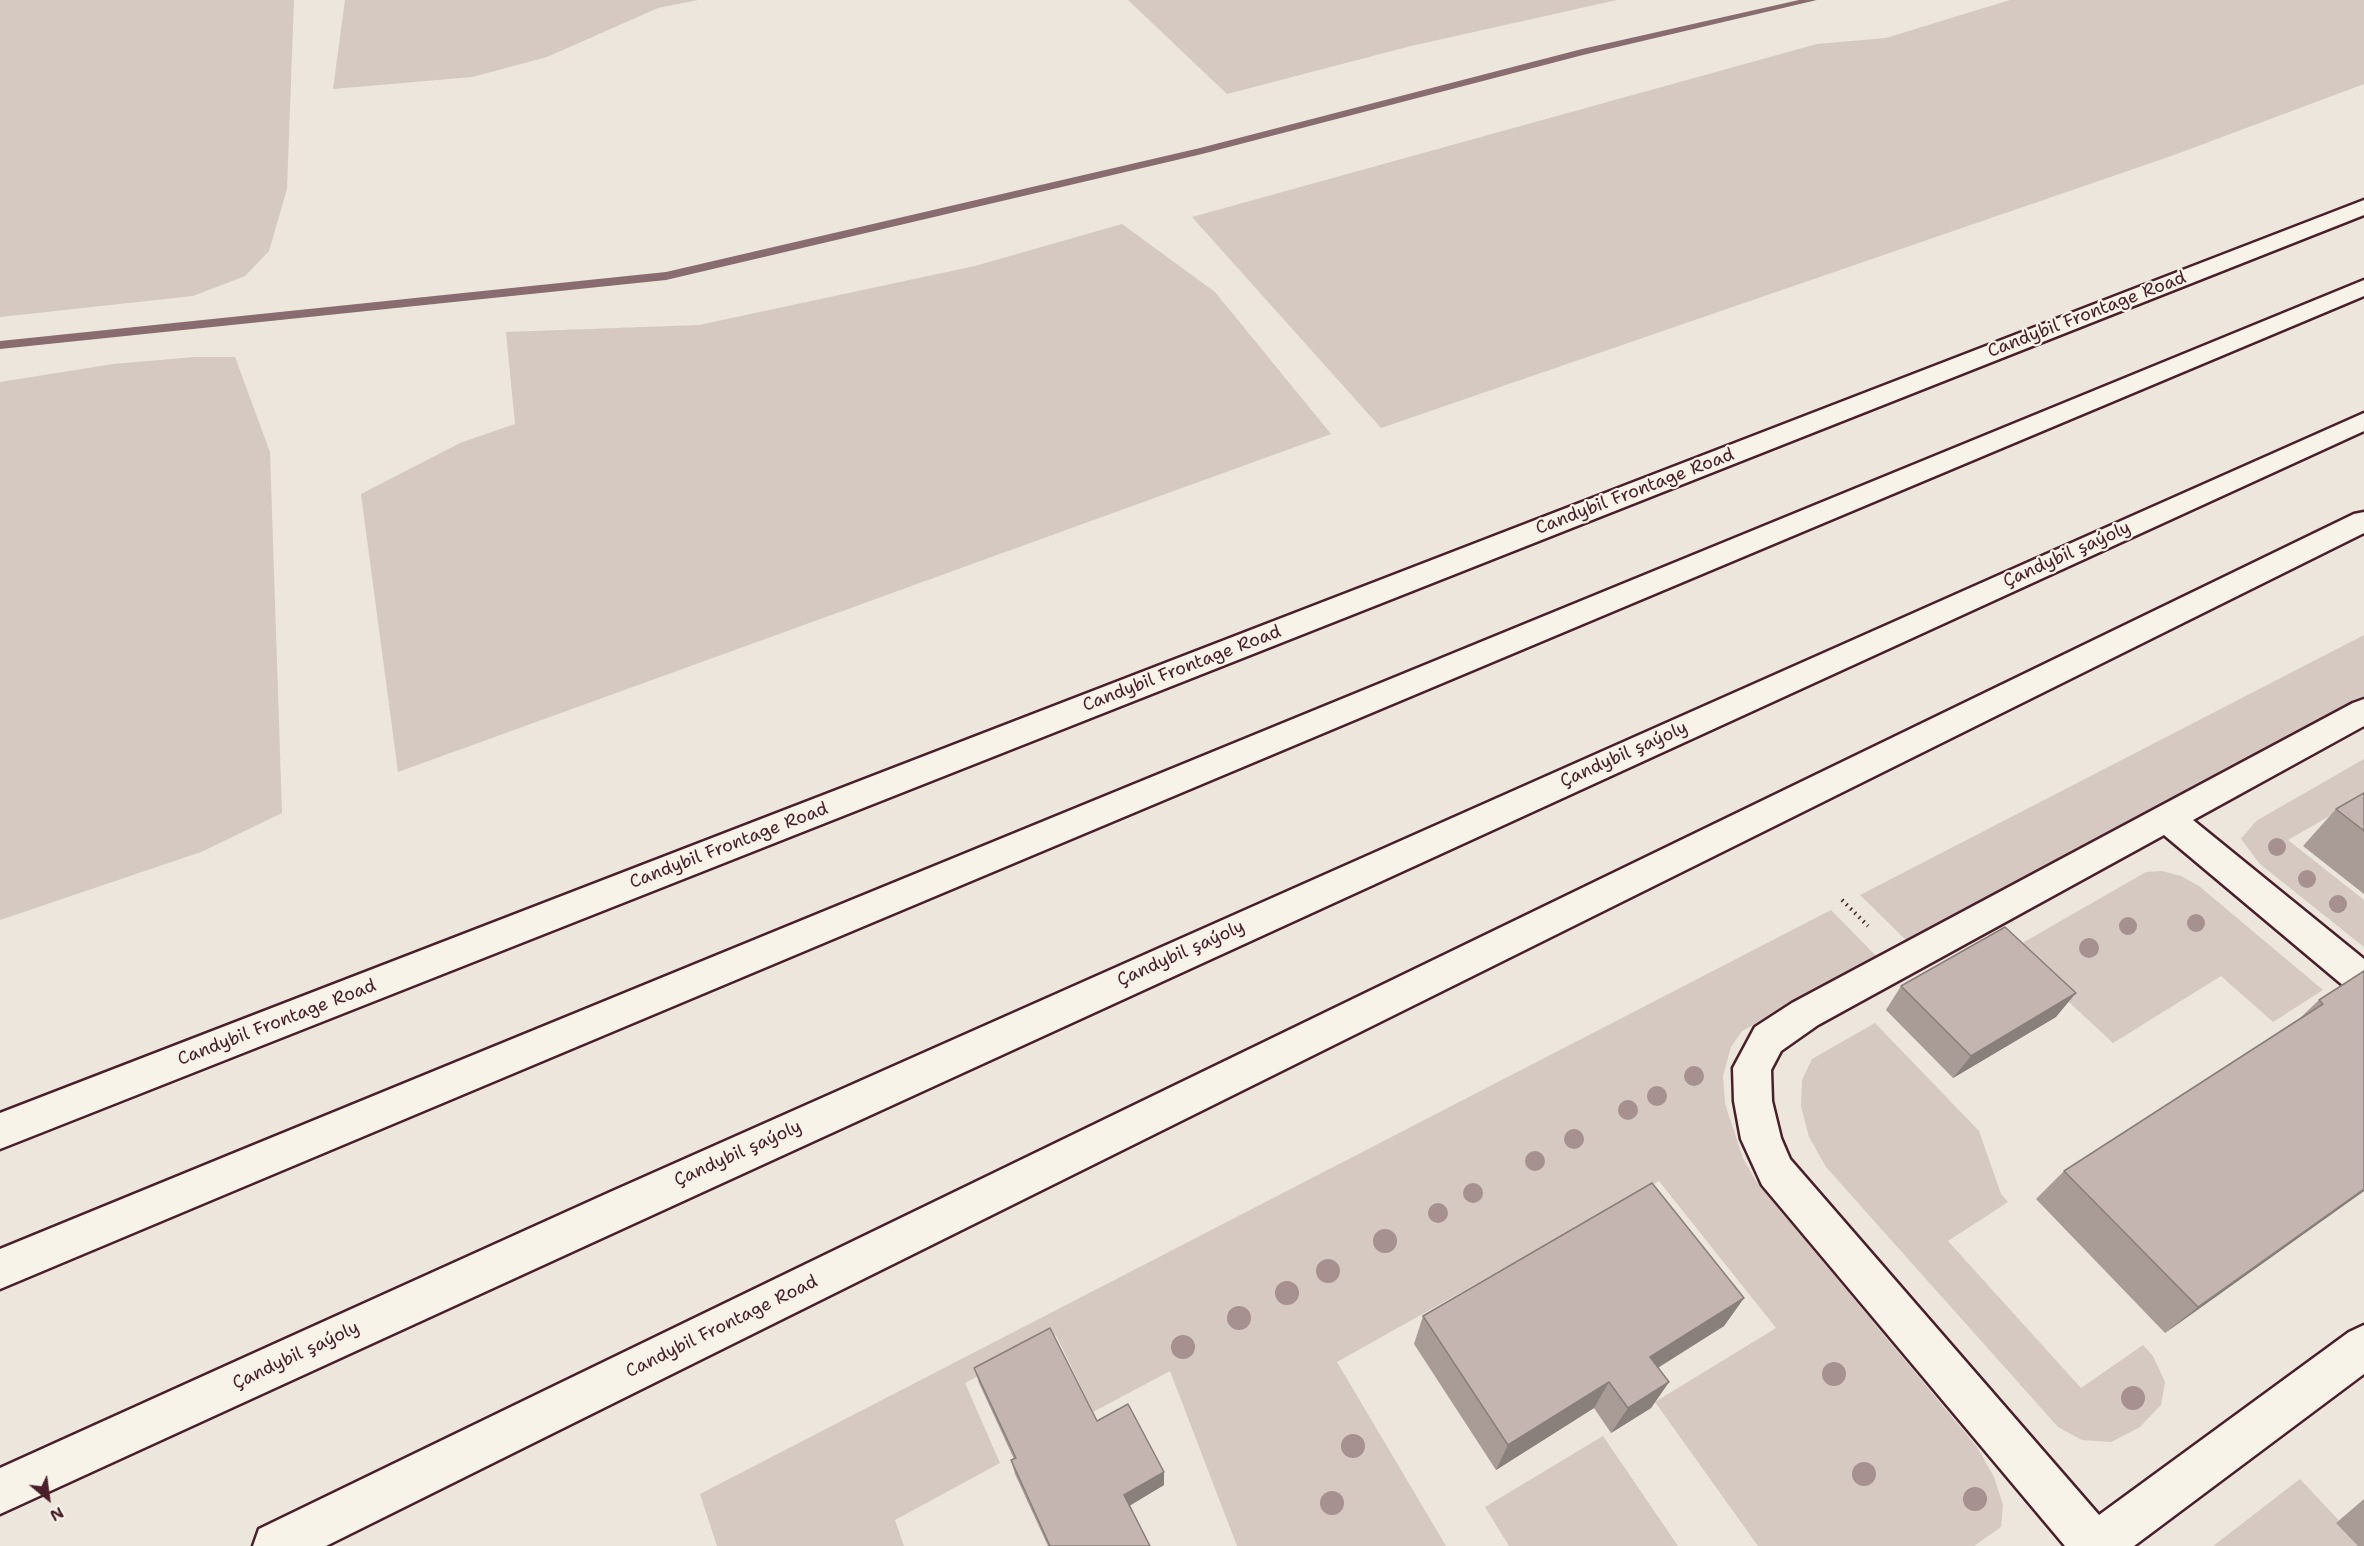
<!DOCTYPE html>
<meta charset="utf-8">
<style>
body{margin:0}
#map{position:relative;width:2364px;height:1546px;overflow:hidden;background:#ece6dd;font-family:"Shantell Sans",sans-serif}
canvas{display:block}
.north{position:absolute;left:18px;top:1468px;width:60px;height:60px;-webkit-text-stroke:4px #f7f3e8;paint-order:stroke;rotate:151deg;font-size:16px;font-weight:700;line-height:24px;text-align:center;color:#4a1f2b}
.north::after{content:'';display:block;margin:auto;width:21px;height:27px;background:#4a1f2b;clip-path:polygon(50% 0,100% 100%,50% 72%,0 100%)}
</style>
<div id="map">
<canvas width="2364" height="1546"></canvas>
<div class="north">N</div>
</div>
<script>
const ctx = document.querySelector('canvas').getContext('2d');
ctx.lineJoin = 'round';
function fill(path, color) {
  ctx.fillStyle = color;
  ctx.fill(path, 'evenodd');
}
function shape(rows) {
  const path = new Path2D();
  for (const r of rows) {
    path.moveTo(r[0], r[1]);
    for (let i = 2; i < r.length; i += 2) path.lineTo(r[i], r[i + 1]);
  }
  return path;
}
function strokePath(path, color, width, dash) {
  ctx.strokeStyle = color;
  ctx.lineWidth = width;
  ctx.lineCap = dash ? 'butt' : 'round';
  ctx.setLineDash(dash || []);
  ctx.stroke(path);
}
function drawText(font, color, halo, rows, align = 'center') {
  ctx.font = font + ' "Shantell Sans",sans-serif';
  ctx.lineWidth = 4.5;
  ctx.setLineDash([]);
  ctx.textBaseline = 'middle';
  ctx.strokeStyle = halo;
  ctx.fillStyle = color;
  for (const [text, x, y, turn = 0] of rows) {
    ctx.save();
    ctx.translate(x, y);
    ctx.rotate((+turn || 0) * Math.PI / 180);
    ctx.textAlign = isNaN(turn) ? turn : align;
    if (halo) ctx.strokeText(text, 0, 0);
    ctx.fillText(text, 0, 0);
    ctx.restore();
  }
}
fill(shape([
 [0,0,294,0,287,189,269,251,245,276,193,296,0,317],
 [345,0,698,0,658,8,547,57,472,77,333,89],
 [1128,0,1617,0,1411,46,1227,94],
 [2010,0,2364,0,2364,84,2174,155,1381,428,1192,217,1817,44,1886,38],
 [1122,224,1215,292,1331,434,398,772,361,494,460,443,515,424,506,332,699,325,975,266],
 [195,357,235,357,270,452,282,813,201,852,0,920,0,382,113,364],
 [2364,635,2364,696,1908,942,1860,895],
 [2364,759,2364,796,2288,840,2364,900,2364,947,2260,864,2241,839,2256,821],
 [2162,871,2181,876,2199,886,2323,990,2273,1022,2221,976,2113,1043,2012,949,2146,872],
 [1831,910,1878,958,1742,1031,1731,1047,1723,1076,1725,1104,1743,1158,1756,1181,1977,1447,1994,1477,2003,1505,2001,1527,1974,1546,1758,1546,1655,1402,1776,1328,1659,1181,1337,1362,1446,1546,1237,1546,1170,1371,1093,1412,1056,1335,965,1383,1000,1463,895,1520,904,1546,717,1546,700,1494],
 [1875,1023,1979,1131,2001,1194,2008,1202,1948,1241,2081,1388,2143,1345,2153,1356,2165,1382,2161,1405,2140,1427,2111,1442,2082,1440,2058,1427,1826,1167,1809,1137,1801,1106,1802,1080,1812,1059],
 [1603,1436,1678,1546,1509,1546,1485,1507],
 [2300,1479,2363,1546,2213,1546]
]), '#d5c9c2');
fill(shape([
 [1799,0,1817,0,1583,55,1202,154,666,280,0,349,0,341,666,272,1200,148,1582,49,1799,0]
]), '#896c6f');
const lane = shape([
 [2364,699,2364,726,2193,820,2364,959,2364,997,2351,992,2164,835,1818,1025,1781,1051,1771,1070,1772,1101,1781,1138,1790,1159,2099,1515,2349,1332,2364,1325,2364,1374,2134,1546,2065,1546,1762,1185,1741,1139,1734,1101,1733,1068,1755,1027,1792,1003,2353,703,2364,699]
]);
const street = shape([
 [2364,200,2364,215,0,1149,0,1113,2364,200],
 [2364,512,2364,533,326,1546,253,1546,259,1529,2354,514,2364,512]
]);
const secondary = shape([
 [2364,280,2364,296,0,1289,0,1249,2364,280],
 [2364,413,2364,431,0,1514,0,1468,608,1193,2364,413]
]);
strokePath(lane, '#4a1f2b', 5);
strokePath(street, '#4a1f2b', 5);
strokePath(secondary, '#4a1f2b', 5);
strokePath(shape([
 [1842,900,1868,926]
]), '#4a1f2b', 4, [1.5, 4.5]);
fill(lane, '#f7f3e8');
fill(street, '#f7f3e8');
fill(secondary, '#f7f3e8');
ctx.fillStyle = '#a69090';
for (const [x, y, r] of [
 [2277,847,9],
 [2307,879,9],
 [2338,904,9],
 [2196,923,9],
 [2128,926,9],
 [2089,948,10],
 [1694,1076,10],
 [1657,1096,10],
 [1628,1110,10],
 [1574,1139,10],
 [1535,1161,10],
 [1473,1193,10],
 [1438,1213,10],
 [1385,1241,12],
 [1328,1271,12],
 [1287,1293,12],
 [1239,1318,12],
 [1183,1347,12],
 [1834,1374,12],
 [2133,1398,12],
 [1353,1446,12],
 [1864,1474,12],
 [1975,1499,12],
 [1332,1503,12]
]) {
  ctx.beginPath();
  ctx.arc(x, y, r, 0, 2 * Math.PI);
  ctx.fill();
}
fill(shape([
 [2364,793,2364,894,2303,846,2336,809],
 [2364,971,2364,1191,2165,1333,2036,1199,2064,1171,2300,1018,2319,1000],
 [1901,986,2056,1017,1953,1078,1886,1010],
 [1744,1298,1724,1326,1658,1368,1669,1382,1651,1408,1611,1433,1594,1408,1496,1470,1414,1344,1423,1316],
 [974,1368,1097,1421,1164,1485,1130,1505,1150,1546,1048,1546,1015,1474,1011,1460,1014,1459,979,1383],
 [2364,1499,2364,1546,2358,1546,2336,1523]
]), '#a99c97');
fill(shape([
 [2076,993,2056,1017,1953,1078,1971,1056],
 [2364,1189,2364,1191,2165,1333,2198,1307],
 [1744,1298,1724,1326,1633,1383,1650,1357],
 [1609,1382,1594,1408,1496,1470,1508,1445],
 [1669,1382,1651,1408,1611,1433,1628,1408],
 [1164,1472,1164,1485,1126,1508,1124,1495]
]), '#897f7b');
const building = shape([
 [2364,793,2364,831,2336,809,2364,793],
 [2005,927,2076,993,1971,1056,1901,986,2005,927],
 [2364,971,2364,1189,2198,1307,2064,1171,2323,1004,2319,1000,2364,971],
 [1652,1183,1744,1298,1650,1357,1669,1382,1628,1408,1609,1382,1508,1445,1423,1316,1652,1183],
 [1050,1328,1097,1421,1128,1404,1164,1472,1124,1495,1150,1546,1050,1546,1011,1460,1016,1458,974,1368,1050,1328]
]);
fill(building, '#c4b5b0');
strokePath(building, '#897f7b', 1.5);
drawText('18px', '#4a1f2b', '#f7f3e8', [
 ["Candybil Frontage Road",2087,315,-21],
 ["Candybil Frontage Road",1635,492,-21],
 ["Çandybil şaýoly",2067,555,-24],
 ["Candybil Frontage Road",1182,669,-21],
 ["Çandybil şaýoly",1624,755,-24],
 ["Candybil Frontage Road",729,846,-21],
 ["Çandybil şaýoly",1181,954,-24],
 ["Candybil Frontage Road",277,1023,-21],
 ["Çandybil şaýoly",738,1154,-24],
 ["Candybil Frontage Road",722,1327,-26],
 ["Çandybil şaýoly",296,1356,-25]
]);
</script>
